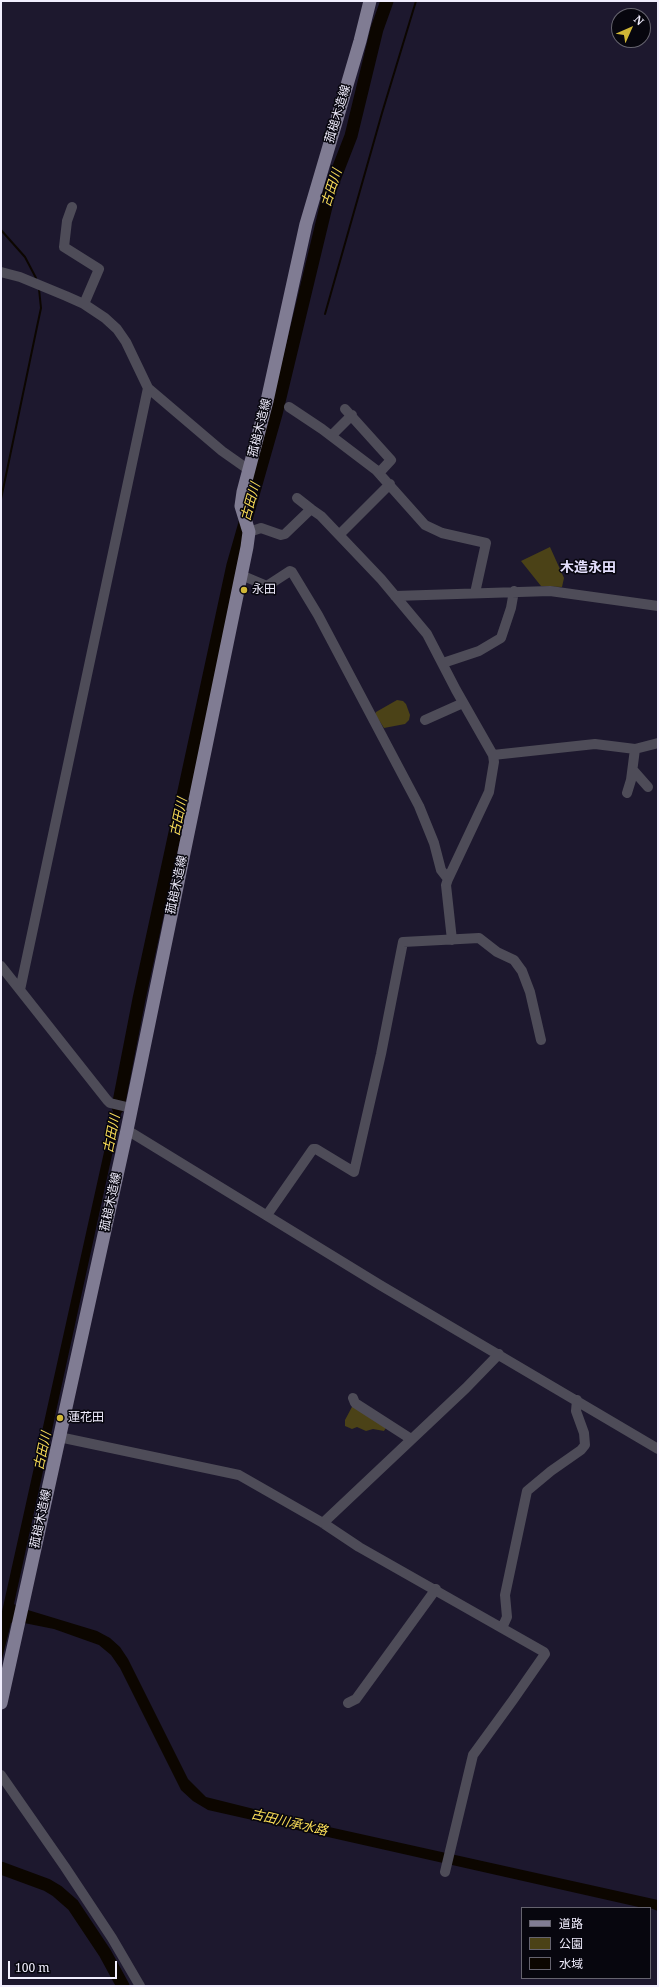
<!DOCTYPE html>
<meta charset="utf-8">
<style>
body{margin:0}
#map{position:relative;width:659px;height:1987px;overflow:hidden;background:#1d182e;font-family:"Noto Serif","Noto Sans JP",serif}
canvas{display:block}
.frame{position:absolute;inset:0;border:2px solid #f1eefe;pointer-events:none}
.legend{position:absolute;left:521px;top:1907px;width:130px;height:72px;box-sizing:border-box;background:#07060e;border:1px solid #65636e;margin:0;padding:5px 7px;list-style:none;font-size:12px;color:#f1eefe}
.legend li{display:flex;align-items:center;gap:8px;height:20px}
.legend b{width:20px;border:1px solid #65636e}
.north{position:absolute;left:611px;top:8px;width:40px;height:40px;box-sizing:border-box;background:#07060e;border:1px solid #65636e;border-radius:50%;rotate:45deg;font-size:11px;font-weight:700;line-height:16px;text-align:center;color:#f1eefe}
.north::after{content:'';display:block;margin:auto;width:14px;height:18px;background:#d1b736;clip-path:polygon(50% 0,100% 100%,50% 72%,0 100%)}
.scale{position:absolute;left:8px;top:1961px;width:109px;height:18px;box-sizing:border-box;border:2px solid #f1eefe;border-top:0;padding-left:5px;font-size:12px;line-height:14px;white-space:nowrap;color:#f1eefe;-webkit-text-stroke:3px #07060e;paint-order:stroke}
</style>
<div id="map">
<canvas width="659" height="1987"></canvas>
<div class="frame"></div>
<ul class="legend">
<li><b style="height:5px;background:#807c93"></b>道路</li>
<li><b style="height:11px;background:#4b4217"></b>公園</li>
<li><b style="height:11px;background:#0c0600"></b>水域</li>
</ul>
<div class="north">N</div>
<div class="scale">100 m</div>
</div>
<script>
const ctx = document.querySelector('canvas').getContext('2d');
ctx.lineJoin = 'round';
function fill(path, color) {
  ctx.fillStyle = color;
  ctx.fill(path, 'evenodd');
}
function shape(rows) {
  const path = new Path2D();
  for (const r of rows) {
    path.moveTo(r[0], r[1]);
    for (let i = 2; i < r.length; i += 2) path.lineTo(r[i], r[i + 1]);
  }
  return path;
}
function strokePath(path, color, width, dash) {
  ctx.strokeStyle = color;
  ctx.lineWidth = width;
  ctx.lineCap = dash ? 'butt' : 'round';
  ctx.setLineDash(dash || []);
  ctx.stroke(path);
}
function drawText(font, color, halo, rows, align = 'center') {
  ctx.font = font + ' "Noto Serif","Noto Sans JP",serif';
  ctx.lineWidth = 3;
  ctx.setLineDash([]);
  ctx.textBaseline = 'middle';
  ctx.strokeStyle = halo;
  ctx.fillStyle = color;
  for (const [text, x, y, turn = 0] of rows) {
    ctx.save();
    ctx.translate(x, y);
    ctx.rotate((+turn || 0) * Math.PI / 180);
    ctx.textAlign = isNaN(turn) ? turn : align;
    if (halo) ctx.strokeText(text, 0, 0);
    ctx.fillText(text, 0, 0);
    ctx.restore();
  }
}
fill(shape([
 [550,547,564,578,562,587,541,586,521,561],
 [397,700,403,701,406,704,410,715,409,720,405,724,384,728,375,714,376,712],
 [353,1405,387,1426,384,1431,373,1429,366,1431,357,1427,352,1429,345,1426,345,1420]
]), '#4b4217');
fill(shape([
 [118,1089,126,1091,14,1604,18,1607,97,1631,110,1638,120,1647,128,1659,188,1779,206,1797,302,1821,658,1900,658,1911,650,1908,643,1908,208,1810,193,1801,181,1790,120,1668,111,1655,99,1645,54,1629,14,1621,11,1623,1,1663,1,1616]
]), '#0c0600');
strokePath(shape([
 [1,230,25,257,36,278],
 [325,314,382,113,416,1],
 [1,499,38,322,41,308,39,289]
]), '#0c0600', 2);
strokePath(shape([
 [118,1107,139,999,233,565,276,414,330,190,351,136,377,29,387,1],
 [1,1868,47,1885,57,1891,73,1905,105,1953,123,1986]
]), '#0c0600', 13);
strokePath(shape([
 [72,207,67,221,64,247,99,269,84,304],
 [1,272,20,277,66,296,84,304,105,318,117,329,126,342,148,388,222,451,249,470],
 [289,407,322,429,376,470,425,525,442,533,486,543,475,593],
 [345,409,391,460,379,473],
 [331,436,352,415],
 [297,498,311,509],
 [249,532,261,528,281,535,285,534,311,509,321,516,381,579,427,634,456,690,493,755,494,762,489,792,448,879,446,885,452,940],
 [340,534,390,484],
 [241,575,267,586,290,571,292,572,318,615,419,806,434,843,441,870,448,879],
 [395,596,550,591,658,606],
 [443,663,479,651,501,638,511,608,514,591],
 [425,720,463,703],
 [493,755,595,744,635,749,658,743],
 [633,770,648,787],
 [627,793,631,780,635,749],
 [1,966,107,1100,110,1103,131,1108],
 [20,990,148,388],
 [127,1130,380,1285,658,1449],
 [267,1215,313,1149,316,1149,354,1172,381,1054,403,942,479,938,497,952,514,960,522,971,530,992,541,1040],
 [353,1398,355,1403,411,1439],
 [59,1437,239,1475,323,1523,359,1547,544,1652,545,1654,513,1700,473,1755,445,1872],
 [323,1523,466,1388,499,1354],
 [502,1628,507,1617,505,1595,527,1491,551,1471,581,1450,585,1445,584,1433,576,1411,577,1400],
 [348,1703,356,1699,436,1589],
 [1,1775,65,1867,112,1938,140,1986]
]), '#4e4c58', 10);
strokePath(shape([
 [1,1703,127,1130,247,547,249,532,241,506,243,492,267,401,306,224,360,41,370,1]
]), '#807c93', 13);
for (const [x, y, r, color] of [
 [244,590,4,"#d1b736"],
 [60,1418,4,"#d1b736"]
]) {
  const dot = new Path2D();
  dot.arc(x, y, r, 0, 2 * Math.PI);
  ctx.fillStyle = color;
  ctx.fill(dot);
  strokePath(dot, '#07060e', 1.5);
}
drawText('12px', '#f1eefe', '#07060e', [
 ["菰槌木造線",338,114,-73],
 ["菰槌木造線",260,428,-76],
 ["菰槌木造線",177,885,-78],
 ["菰槌木造線",111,1202,-78],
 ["菰槌木造線",41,1519,-78]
]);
drawText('12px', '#f1eefe', '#07060e', [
 ["永田",252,590],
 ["蓮花田",68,1418]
], 'left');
drawText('italic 13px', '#fadd57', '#07060e', [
 ["古田川",332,188,-72],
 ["古田川",251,502,-74],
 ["古田川",179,817,-78],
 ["古田川",112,1134,-79],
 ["古田川",43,1451,-78],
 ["古田川承水路",289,1823,13]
]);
drawText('bold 14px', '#e4dffd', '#07060e', [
 ["木造永田",588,568]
]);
</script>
